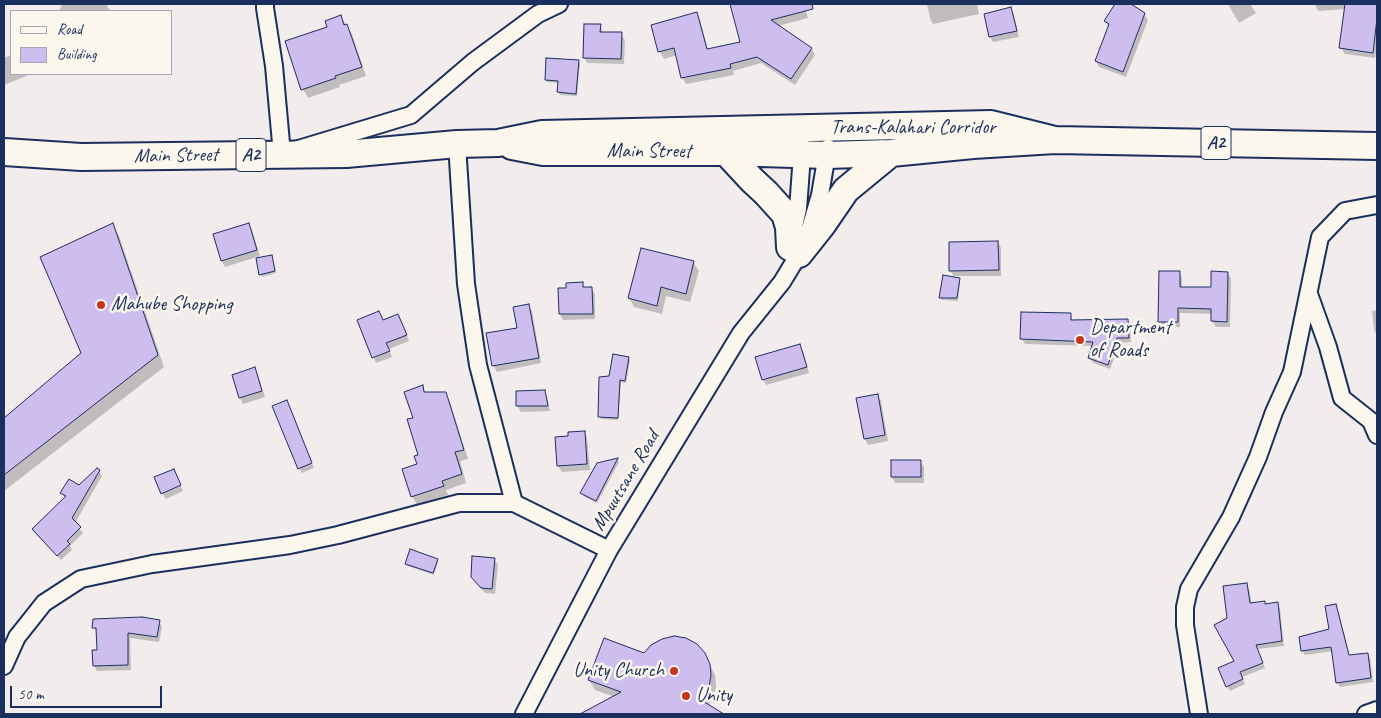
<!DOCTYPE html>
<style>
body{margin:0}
#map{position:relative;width:1381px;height:718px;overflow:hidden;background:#f2eced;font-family:Caveat,sans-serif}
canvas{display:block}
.frame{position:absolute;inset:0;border:5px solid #1b2f5e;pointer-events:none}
.legend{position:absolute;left:10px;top:10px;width:162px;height:65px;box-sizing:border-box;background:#fbf7ec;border:1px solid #a1a7b3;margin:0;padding:6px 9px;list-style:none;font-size:15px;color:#1b2f5e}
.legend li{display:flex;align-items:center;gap:10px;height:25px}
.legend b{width:25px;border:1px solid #a1a7b3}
.scale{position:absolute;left:10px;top:686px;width:152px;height:22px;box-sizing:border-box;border:2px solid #1b2f5e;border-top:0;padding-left:6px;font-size:15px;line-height:18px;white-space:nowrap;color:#1b2f5e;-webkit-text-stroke:4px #fbf7ec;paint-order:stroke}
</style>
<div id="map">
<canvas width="1381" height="718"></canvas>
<div class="frame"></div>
<ul class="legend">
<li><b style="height:6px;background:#fbf7ec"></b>Road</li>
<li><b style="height:14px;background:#cebeef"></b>Building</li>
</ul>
<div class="scale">50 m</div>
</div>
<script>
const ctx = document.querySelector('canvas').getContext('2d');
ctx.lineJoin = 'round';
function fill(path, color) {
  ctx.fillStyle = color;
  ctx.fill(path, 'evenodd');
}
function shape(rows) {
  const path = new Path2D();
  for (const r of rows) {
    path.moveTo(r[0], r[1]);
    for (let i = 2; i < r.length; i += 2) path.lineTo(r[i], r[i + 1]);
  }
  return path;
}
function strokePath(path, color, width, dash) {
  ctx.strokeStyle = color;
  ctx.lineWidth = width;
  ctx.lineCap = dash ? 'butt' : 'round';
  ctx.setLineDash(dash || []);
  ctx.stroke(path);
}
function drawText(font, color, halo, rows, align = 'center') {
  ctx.font = font + ' Caveat,sans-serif';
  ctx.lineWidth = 5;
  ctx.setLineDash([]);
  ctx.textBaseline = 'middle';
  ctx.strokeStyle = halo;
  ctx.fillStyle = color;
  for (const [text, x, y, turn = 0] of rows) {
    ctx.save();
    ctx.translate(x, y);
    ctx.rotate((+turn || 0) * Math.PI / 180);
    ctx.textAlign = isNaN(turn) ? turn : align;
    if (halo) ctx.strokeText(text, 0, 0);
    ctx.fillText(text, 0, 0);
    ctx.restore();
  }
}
fill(shape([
 [62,4,106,4,110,11,59,11],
 [731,4,804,4,808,18,778,26,811,48,815,55,795,85,761,63,733,71,734,75,686,84,682,77,677,55,664,59,660,52,652,26,696,13,700,20,708,50,742,43],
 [927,4,977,4,979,14,933,24,930,18],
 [1117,4,1129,11,1144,14,1148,20,1126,77,1099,67,1096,61,1109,27,1105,21],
 [1228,4,1250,4,1256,13,1239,23],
 [1315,4,1344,4,1345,9,1318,11],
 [1011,9,1014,15,1019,37,993,42,990,37],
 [341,17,352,34,366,76,339,85,340,87,308,98,303,89,329,27],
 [1376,19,1377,44,1375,58,1345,54,1341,48],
 [600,25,603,33,621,34,625,40,624,64,587,63,584,57],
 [11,55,11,74,31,74,4,85,4,58],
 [578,61,580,64,577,96,560,95,558,92,559,83,547,82,546,80],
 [249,224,252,230,260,256,225,267,222,261,214,234],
 [113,225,119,236,164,367,4,491,4,419,82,354],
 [998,242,1001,248,1001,276,954,276,950,271],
 [273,259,276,273,262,277,261,274],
 [693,262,699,271,690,302,666,296,662,314,634,307,629,298],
 [1179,272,1182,278,1182,288,1212,289,1228,273,1231,279,1230,327,1216,327,1212,321,1212,314,1180,313,1180,327,1163,327,1160,321],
 [959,279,960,282,958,301,942,300,941,297],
 [582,284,585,288,591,288,595,294,595,319,563,320,560,314,559,289,567,289],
 [528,305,532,311,541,363,497,372,494,366,488,334,518,329],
 [1377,310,1377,335,1374,330,1372,311],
 [1070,314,1073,321,1127,320,1130,326,1131,342,1120,343,1110,369,1093,363,1090,358,1093,346,1025,344,1022,339],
 [359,321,401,321,409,341,389,349,392,357,376,363],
 [800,345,803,351,809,373,766,385,763,379],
 [628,358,630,360,626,383,621,382,618,420,601,419,600,417,610,378],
 [255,369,258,375,265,397,243,404,240,398,233,375],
 [422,387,426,393,445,393,450,402,468,459,460,461,466,483,446,490,448,495,417,505,412,496,420,456,414,418],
 [544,391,547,397,550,411,521,412,517,406,517,392],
 [878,396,881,401,888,441,868,445,865,439],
 [289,406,314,468,302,473,274,407],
 [584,432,587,438,590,470,562,472,558,466,556,438,569,437],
 [618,460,619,462,597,503,583,496,582,493,598,464],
 [920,461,924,467,924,483,895,483,892,477],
 [174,470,183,491,166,499,162,493],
 [99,471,102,476,75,523,83,533,70,546,72,550,61,560,36,534,33,529,65,498,62,493,79,486],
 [494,559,498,565,495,594,485,593,476,583,472,577],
 [437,560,438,562,434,575,408,566,406,564],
 [1247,584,1249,589,1252,604,1264,602,1266,605,1277,604,1280,608,1284,646,1257,649,1265,668,1242,677,1245,684,1230,691,1227,686,1236,662,1228,618],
 [1336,606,1338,610,1350,657,1367,654,1370,658,1373,682,1340,687,1337,682,1333,651,1305,655,1302,651,1330,630],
 [159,621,162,627,159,642,130,638,131,670,97,671,94,666,98,651,97,633,94,627],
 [644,654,704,654,715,675,716,686,714,697,708,706,721,714,586,714,585,713,615,697,595,690,589,680]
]), '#0003');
const building = shape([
 [730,4,812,4,813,9,771,20,812,48,791,79,757,57,730,64,731,68,681,78,674,48,658,52,651,25,697,12,707,49,740,42,730,4],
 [1115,4,1131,4,1145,13,1123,72,1095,61,1109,24,1104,21,1115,4],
 [1345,4,1377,4,1377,18,1373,53,1339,48,1345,4],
 [1011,7,1017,31,989,37,984,14,1011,7],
 [341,15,344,25,347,24,362,67,335,76,336,78,301,90,285,41,327,27,325,21,341,15],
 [584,24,601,24,600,32,622,32,621,59,583,58,584,24],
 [546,58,579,60,576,94,557,92,558,81,545,80,546,58],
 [113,223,158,355,4,475,4,418,81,353,40,257,113,223],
 [249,223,257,250,221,261,213,234,249,223],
 [998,241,999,270,949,271,949,242,998,241],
 [641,248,694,261,686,294,661,287,657,306,628,298,641,248],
 [272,255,275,271,259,275,256,258,272,255],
 [1159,271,1180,271,1180,287,1211,287,1211,271,1228,272,1227,322,1211,321,1211,309,1178,308,1178,322,1158,322,1159,271],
 [943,275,960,278,957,298,939,298,943,275],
 [583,282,583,287,592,287,593,314,559,314,558,288,566,288,566,283,583,282],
 [529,304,539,358,492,366,486,333,517,328,513,307,529,304],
 [379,311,383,320,398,314,407,335,386,343,390,351,372,358,357,320,379,311],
 [1021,312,1071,313,1071,320,1128,319,1129,338,1117,338,1108,365,1088,358,1093,342,1020,339,1021,312],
 [800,344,807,367,762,380,755,357,800,344],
 [613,354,629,357,625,381,620,380,618,418,598,417,599,377,609,376,613,354],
 [255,367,262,391,239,398,232,375,255,367],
 [423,385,424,392,446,392,464,450,455,452,462,474,442,481,444,486,411,497,402,469,417,464,414,456,418,455,407,419,413,418,404,392,423,385],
 [545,390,548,406,516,406,516,391,545,390],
 [878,394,885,435,864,439,856,398,878,394],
 [287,400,312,463,298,469,272,406,287,400],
 [585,431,587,464,557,466,555,437,568,436,568,432,585,431],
 [618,458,596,501,580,493,597,463,618,458],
 [891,460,921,460,921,477,891,477,891,460],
 [97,468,100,470,72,518,81,527,67,541,70,544,57,556,32,529,66,496,60,493,69,479,79,485,97,468],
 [174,469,181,485,161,494,154,477,174,469],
 [410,549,438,559,433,573,405,564,410,549],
 [472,556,495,558,492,589,481,588,471,577,472,556],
 [1247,583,1250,603,1265,601,1265,604,1278,602,1282,641,1256,645,1263,663,1240,672,1243,679,1226,687,1218,668,1234,661,1214,625,1227,618,1223,586,1247,583],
 [1336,604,1349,655,1368,653,1371,678,1336,683,1331,647,1301,651,1299,637,1329,629,1325,606,1336,604],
 [142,617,160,620,157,637,128,633,128,665,93,666,92,650,97,650,96,628,92,628,93,619,142,617],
 [674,636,686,638,697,644,705,653,710,664,711,675,709,687,701,700,724,714,580,714,621,692,588,680,604,638,644,653,651,645,662,639,674,636]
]);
fill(building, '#cebeef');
strokePath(building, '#1b2f5e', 1);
const minor = shape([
 [265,4,265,8,274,66,282,154,411,115,473,62,538,14,559,4],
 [457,144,466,284,478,365,514,503],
 [793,231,798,209,802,155,801,146],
 [1309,294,1328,347,1342,398,1371,421,1377,435],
 [4,666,17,637,44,603,81,579,152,564,290,545,338,535,459,503,514,503,609,550],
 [524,714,609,550,741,333,782,282,799,254,810,229,820,195,828,148],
 [1199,714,1185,625,1185,607,1189,589,1231,517,1258,457,1274,412,1292,372,1320,237,1345,211,1377,205],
 [1366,714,1377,710]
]);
const trunk = shape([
 [512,146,543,152,726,152,827,155,891,153,973,145,1055,140,1377,146],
 [4,152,81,157,346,154,457,144,498,143,542,134,991,124,1055,140],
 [726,152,752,180,766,193,785,214,789,227,790,247],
 [799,254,822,225,846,190,891,153]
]);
strokePath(minor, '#1b2f5e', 20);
strokePath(trunk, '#1b2f5e', 30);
strokePath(minor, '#fbf7ec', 16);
strokePath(trunk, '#fbf7ec', 26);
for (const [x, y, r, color] of [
 [101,305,5,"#c8321e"],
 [1080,340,5,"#c8321e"],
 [674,671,5,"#c8321e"],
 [686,696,5,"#c8321e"]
]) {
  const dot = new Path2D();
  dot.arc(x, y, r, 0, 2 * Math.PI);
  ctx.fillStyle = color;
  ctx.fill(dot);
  strokePath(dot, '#fbf7ec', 2);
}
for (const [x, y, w] of [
 [1216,143,30],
 [251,155,30]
]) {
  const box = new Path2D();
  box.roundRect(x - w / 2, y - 16.5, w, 33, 4);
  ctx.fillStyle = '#fbf7ec';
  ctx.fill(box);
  strokePath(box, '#1b2f5e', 1);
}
drawText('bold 19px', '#1b2f5e', null, [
 ["A2",1216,143],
 ["A2",251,155]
]);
drawText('20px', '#1b2f5e', '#fbf7ec', [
 ["Trans-Kalahari Corridor",913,128],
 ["Main Street",649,152],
 ["Main Street",176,156,-1],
 ["Mpuutsane Road",626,481,-59]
]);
drawText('20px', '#1b2f5e', '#fbf7ec', [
 ["Mahube Shopping",111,305],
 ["Department",1090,328],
 ["of Roads",1090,351],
 ["Unity Church",664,671,"right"],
 ["Unity",696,696]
], 'left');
</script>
